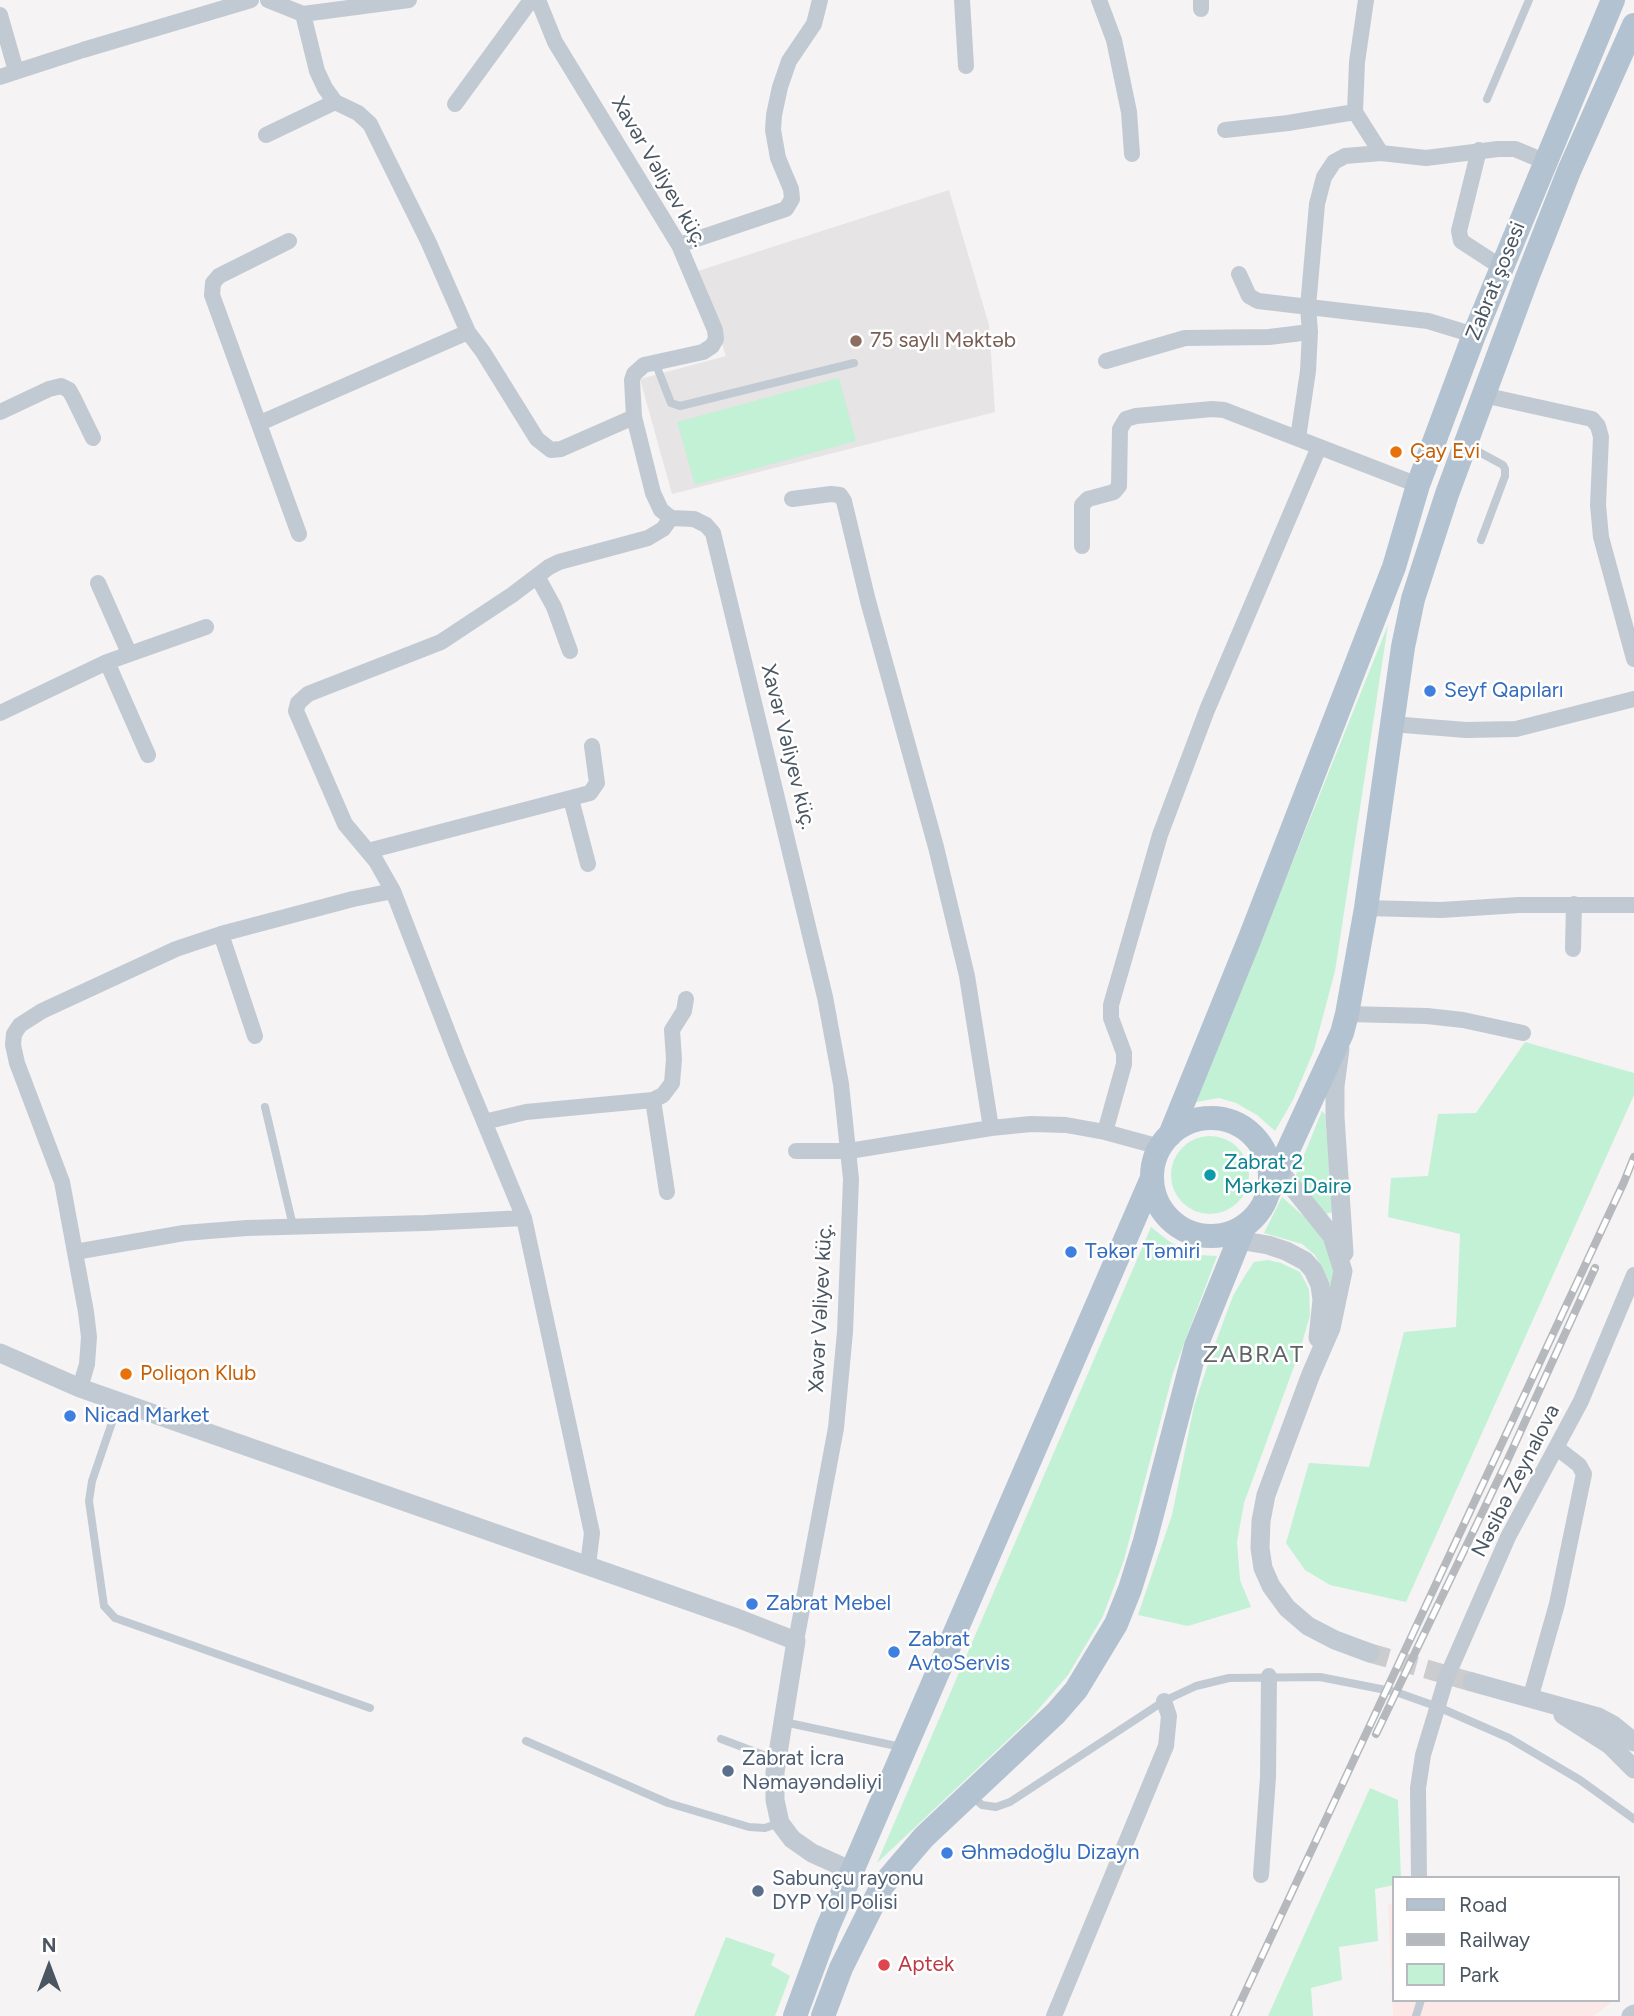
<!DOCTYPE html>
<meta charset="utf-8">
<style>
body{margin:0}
#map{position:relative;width:1634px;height:2016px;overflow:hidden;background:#f5f3f3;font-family:Figtree,sans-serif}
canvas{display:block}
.legend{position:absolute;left:1392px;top:1876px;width:228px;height:126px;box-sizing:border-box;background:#fff;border:2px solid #b7bbc0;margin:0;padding:9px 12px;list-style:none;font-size:21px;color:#4a5661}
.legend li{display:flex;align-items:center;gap:14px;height:35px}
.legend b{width:35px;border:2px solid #b7bbc0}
.north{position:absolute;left:14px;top:1932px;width:70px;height:70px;-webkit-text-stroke:5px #fff;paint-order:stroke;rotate:0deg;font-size:19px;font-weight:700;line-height:28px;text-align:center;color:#4a5661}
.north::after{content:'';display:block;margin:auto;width:24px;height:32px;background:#4a5661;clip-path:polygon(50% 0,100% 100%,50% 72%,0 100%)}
</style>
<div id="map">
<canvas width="1634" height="2016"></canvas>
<ul class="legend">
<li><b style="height:9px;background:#b3c2d1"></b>Road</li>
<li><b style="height:9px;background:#b5b8bd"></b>Railway</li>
<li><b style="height:19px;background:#c3f1d5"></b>Park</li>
</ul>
<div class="north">N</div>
</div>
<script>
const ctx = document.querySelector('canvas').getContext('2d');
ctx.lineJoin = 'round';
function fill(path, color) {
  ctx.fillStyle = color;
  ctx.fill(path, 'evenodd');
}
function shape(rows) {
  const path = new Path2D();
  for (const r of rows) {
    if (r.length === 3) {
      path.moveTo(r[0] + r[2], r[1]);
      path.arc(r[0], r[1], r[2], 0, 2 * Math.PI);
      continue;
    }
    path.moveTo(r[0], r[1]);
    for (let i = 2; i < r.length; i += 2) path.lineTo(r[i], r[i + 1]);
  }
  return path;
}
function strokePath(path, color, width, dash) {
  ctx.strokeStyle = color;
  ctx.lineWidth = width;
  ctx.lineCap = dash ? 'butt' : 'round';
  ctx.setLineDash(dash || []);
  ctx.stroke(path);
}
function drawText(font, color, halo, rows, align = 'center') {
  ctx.font = font + ' Figtree,sans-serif';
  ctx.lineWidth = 5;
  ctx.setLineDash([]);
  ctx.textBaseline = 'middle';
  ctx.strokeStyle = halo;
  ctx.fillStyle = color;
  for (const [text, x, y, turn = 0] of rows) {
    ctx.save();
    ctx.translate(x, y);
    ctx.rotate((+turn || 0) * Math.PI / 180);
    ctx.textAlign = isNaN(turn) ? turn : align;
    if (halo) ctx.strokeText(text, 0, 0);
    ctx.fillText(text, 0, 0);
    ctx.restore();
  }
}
fill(shape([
 [949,190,989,325,995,412,672,494,640,379,726,356,698,271]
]), '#e6e4e5');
fill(shape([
 [1394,1903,1394,2000,1615,2000,1593,2016,1393,2016,1388,1904]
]), '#fce8e6');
fill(shape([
 [839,378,856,441,695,485,677,422],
 [1388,625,1335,971,1314,1050,1293,1100,1275,1131,1257,1115,1236,1103,1219,1098,1196,1102],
 [1525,1042,1634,1073,1634,1095,1406,1602,1330,1585,1305,1570,1286,1543,1309,1463,1369,1467,1404,1332,1456,1327,1460,1234,1388,1217,1391,1178,1428,1176,1438,1114,1476,1113],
 [1322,1111,1325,1114,1333,1212,1326,1214,1295,1177],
 [1210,1175,39],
 [1282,1197,1308,1220,1324,1238,1334,1274,1332,1301,1329,1281,1315,1255,1302,1244,1264,1233],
 [1151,1227,1170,1242,1184,1249,1200,1255,1217,1256,1173,1373,1124,1560,1103,1616,1068,1675,1030,1719,877,1863],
 [1268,1260,1281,1263,1300,1272,1309,1289,1310,1315,1300,1350,1244,1503,1237,1542,1240,1580,1251,1607,1188,1626,1138,1615,1172,1515,1194,1406,1212,1352,1233,1296,1244,1277,1254,1262],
 [1370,1788,1398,1800,1401,1878,1394,1878,1394,1885,1375,1889,1378,1941,1339,1947,1342,1980,1311,1988,1313,2016,1268,2016],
 [726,1937,775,1954,771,1965,790,1976,775,2016,694,2016]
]), '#c3f1d5');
strokePath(shape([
 [1370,1653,1472,1682]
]), '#caccce', 19, [19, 10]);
strokePath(shape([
 [1487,99,1529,0],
 [655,362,671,403,680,406,854,363],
 [1468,446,1503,465,1505,469,1505,476,1481,540],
 [265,1107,293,1226],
 [119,1402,92,1481,89,1501,104,1606,115,1618,370,1708],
 [784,1722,901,1747],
 [721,1739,777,1760],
 [526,1741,668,1803,749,1827,765,1828,779,1823],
 [973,1797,982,1805,996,1807,1010,1802,1164,1701,1196,1686,1229,1678,1320,1677,1396,1692,1438,1707,1509,1738,1580,1780,1634,1819],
 [1416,2016,1421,2000]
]), '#c1cad2', 8);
strokePath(shape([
 [268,0,303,14,409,0],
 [538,0,555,42,679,245,715,330,716,339,712,346,703,352,644,365,634,374,632,380,634,417,653,493,661,510,671,518,694,519,706,525,713,533,825,997,841,1084,851,1179,845,1332,836,1428,796,1641],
 [962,0,966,66],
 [1099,0,1114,40,1129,112,1132,154],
 [1366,0,1357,62,1355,112,1381,153],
 [1201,9,1201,0],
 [303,14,317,71,325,88,335,102,358,113,370,124,428,241,468,332,483,352,537,439,551,450,561,449,634,417],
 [0,15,16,71],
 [0,77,83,50,251,0],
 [455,104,531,0],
 [1225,130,1288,123,1355,112],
 [266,135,335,102],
 [1479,150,1459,231,1461,241,1501,267],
 [289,241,219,276,213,283,212,295,299,534],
 [679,245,786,209,792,199,791,189,778,158,773,130,774,115,780,87,789,61,814,24,820,0],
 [1239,274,1249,296,1258,301,1428,321,1474,335],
 [1106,361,1185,338,1269,337,1310,332],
 [1483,395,1592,419,1598,426,1601,437,1598,505,1601,537,1634,659],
 [0,412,49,389,61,386,69,390,73,397,93,438],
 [260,423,468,332],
 [1298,438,1308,371,1310,332,1308,307,1317,204,1324,177,1334,162,1345,156,1381,153,1426,158,1498,149,1515,149,1546,162],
 [792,499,831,494,840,495,844,501,868,601,936,847,967,976,991,1128],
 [1082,546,1082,505,1088,499,1114,492,1119,486,1120,429,1126,419,1136,416,1212,409,1224,410,1418,485],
 [537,576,554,607,570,651],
 [98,583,129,653],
 [107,662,148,755],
 [0,713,107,662,206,627],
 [1391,724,1466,730,1516,729,1634,699],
 [571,799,588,864],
 [368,851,590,793,597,783,592,746],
 [1366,908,1441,910,1519,905,1634,905],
 [221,934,255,1036],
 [1573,949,1574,904],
 [1347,1014,1427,1016,1463,1020,1523,1033],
 [653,1100,667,1192],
 [484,1122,526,1112,653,1100,663,1095,672,1083,674,1059,672,1030,684,1011,686,999],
 [1105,1132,1124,1064,1124,1053,1111,1018,1111,1005,1160,835,1207,710,1319,447],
 [796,1151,849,1151,991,1128,1031,1124,1066,1125,1105,1132,1160,1147],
 [75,1252,184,1233,247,1228,425,1223,524,1218],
 [80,1388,87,1364,89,1337,86,1312,62,1182,17,1063,13,1045,14,1034,20,1025,42,1011,176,949,221,934,353,899,393,891],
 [588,1565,592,1533,524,1218,457,1056,393,891,376,861,345,824,296,711,298,703,308,694,441,642,512,595,549,567,559,562,648,538,663,529,671,518],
 [1530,1699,1557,1604,1584,1474,1579,1465,1557,1448],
 [1261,1875,1268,1777,1269,1676],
 [1419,1878,1418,1788,1423,1755,1446,1679,1508,1537,1581,1401,1634,1275],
 [1054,2016,1166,1746,1169,1716,1164,1701]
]), '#c1cad2', 16);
strokePath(shape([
 [1340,1049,1335,1086,1335,1117,1344,1253],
 [1265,1153,1332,1236,1343,1271,1331,1328,1311,1374,1266,1495,1261,1521,1260,1548,1263,1568,1271,1586,1287,1608,1308,1626,1335,1640,1370,1653],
 [1215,1236,1268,1245,1286,1251,1305,1261,1313,1270,1320,1285,1322,1300,1318,1338],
 [0,1353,80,1388,737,1618,796,1641,775,1772,775,1800,780,1823,792,1839,812,1853,852,1871],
 [1472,1682,1598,1717,1613,1725,1634,1742],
 [1563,1715,1610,1745,1634,1769],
 [1631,2016,1634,2014]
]), '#c1cad2', 19);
strokePath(shape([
 [1211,1177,59],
 [1170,1135,1250,938,1394,567,1418,485,1474,335,1613,0],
 [1265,1200,1342,1033,1347,1014,1366,908,1403,647,1413,599,1447,494,1527,278,1569,171,1634,25],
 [795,2016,827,1929,905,1748,1152,1178],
 [823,2016,841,1968,882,1886,924,1837,1056,1713,1076,1690,1116,1624,1130,1589,1145,1541,1196,1346,1245,1225]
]), '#b3c2d1', 24);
const rail = shape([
 [1376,1734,1508,1459,1595,1268],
 [1234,2016,1624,1182,1634,1157]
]);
strokePath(rail, '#b5b8bd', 8);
strokePath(rail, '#fff', 5, [16]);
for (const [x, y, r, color] of [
 [856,341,7,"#8d6e63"],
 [1396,452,7,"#e8710a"],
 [1430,691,7,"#3f7fe0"],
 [1210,1175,7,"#0f9aa8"],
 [1071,1252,7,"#3f7fe0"],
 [126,1374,7,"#e8710a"],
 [70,1416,7,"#3f7fe0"],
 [752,1604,7,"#3f7fe0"],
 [894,1652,7,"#3f7fe0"],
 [728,1771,7,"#5c6f8a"],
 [947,1853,7,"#3f7fe0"],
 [758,1891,7,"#5c6f8a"],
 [884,1965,7,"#e0444e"]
]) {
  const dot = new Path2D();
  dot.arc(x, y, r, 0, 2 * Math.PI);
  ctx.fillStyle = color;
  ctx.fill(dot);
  strokePath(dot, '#fff', 2.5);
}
drawText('21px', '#4a5661', '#fff', [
 ["Xavər Vəliyev küç.",659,172,60],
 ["Zabrat şosesi",1496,281,-68],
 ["Xavər Vəliyev küç.",788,747,76],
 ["Xavər Vəliyev küç.",821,1308,-87],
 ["Nəsibə Zeynalova",1516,1481,-63]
]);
drawText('21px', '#785e54', '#fff', [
 ["75 saylı Məktəb",870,341]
], 'left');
drawText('21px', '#c56008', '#fff', [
 ["Çay Evi",1410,452],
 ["Poliqon Klub",140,1374]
], 'left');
drawText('21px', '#366cbe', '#fff', [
 ["Seyf Qapıları",1444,691],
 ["Təkər Təmiri",1085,1252],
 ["Nicad Market",84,1416],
 ["Zabrat Mebel",766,1604],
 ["Zabrat",908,1640],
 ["AvtoServis",908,1664],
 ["Əhmədoğlu Dizayn",961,1853]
], 'left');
drawText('21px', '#0d838f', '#fff', [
 ["Zabrat 2",1224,1163],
 ["Mərkəzi Dairə",1224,1187]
], 'left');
drawText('21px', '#4e5e75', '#fff', [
 ["Zabrat İcra",742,1759],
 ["Nəmayəndəliyi",742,1783],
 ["Sabunçu rayonu",772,1879],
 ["DYP Yol Polisi",772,1903]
], 'left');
drawText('21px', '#be3a42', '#fff', [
 ["Aptek",898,1965]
], 'left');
ctx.letterSpacing = '2px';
drawText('24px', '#5f6368', '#fff', [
 ["ZABRAT",1254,1355]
]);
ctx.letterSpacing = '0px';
</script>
